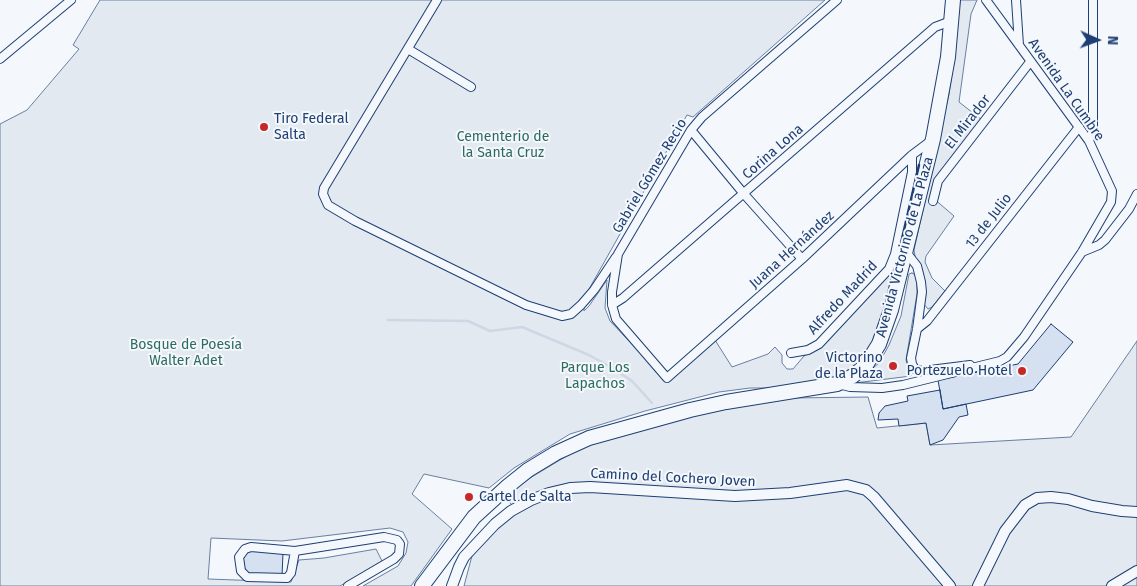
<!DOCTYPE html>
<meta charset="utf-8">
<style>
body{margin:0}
#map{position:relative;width:1137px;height:586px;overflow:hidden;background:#f4f7fb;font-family:"Fira Sans",sans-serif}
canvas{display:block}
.north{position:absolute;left:1072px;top:15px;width:50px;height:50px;-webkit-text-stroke:4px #f4f7fb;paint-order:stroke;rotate:92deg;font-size:14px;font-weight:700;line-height:20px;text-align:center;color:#1d3f73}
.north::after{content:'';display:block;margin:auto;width:18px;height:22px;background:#1d3f73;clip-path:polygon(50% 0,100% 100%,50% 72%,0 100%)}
</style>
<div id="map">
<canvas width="1137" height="586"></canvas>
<div class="north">N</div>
</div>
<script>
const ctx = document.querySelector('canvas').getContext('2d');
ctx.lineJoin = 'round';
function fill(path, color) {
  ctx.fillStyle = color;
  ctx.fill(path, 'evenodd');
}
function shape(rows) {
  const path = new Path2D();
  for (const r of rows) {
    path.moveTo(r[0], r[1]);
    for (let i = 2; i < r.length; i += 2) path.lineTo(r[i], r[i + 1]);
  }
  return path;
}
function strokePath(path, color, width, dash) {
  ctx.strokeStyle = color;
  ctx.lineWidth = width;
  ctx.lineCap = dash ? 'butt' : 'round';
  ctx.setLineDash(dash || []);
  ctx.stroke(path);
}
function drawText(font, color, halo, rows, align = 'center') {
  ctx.font = font + ' "Fira Sans",sans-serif';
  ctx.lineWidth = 4;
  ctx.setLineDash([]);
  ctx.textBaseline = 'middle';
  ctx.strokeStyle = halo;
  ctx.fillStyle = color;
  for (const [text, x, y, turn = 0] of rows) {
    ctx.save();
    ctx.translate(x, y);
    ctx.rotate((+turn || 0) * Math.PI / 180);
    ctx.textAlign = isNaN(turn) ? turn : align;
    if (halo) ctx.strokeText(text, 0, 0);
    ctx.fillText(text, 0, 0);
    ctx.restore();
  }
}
const green = shape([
 [100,0,825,0,693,117,687,115,584,298,584,311,589,306,607,280,605,308,610,321,667,381,715,340,732,367,768,354,775,347,782,355,782,363,787,369,793,369,804,356,820,348,887,277,897,264,875,344,864,361,848,373,829,382,776,388,750,388,719,392,645,411,570,434,514,468,489,488,424,474,412,494,452,529,411,586,363,586,398,566,406,553,408,542,403,532,390,528,282,541,211,538,208,579,291,582,299,560,324,558,376,549,382,561,340,586,0,586,0,124,27,110,79,49,73,45,100,0],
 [960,0,977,0,971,14,959,102,982,120,937,180,933,198,954,216,926,256,925,262,932,278,945,291,932,307,928,309,923,303,914,250,949,94,955,53,960,0],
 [912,273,917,276,917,294,906,360,911,376,855,383,879,363,889,345,901,316,909,274,912,273],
 [1137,341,1137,586,464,586,473,552,514,507,504,497,530,478,575,451,603,440,725,406,791,398,868,397,877,428,926,423,930,445,1071,437,1137,341]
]);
fill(green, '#e3e9f0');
strokePath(green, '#687fa3', 1);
strokePath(shape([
 [388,320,468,321,490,331,522,327,589,355,614,369,632,381,652,403]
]), '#cfd7e4', 2.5);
const building = shape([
 [1051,324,1073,342,1033,390,943,409,938,380,1018,364,1051,324],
 [940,390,943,409,966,404,968,415,959,417,943,440,930,445,926,423,899,426,898,419,878,420,879,413,885,406,908,401,907,396,940,390],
 [253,550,283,553,282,576,253,575,247,572,244,567,243,559,247,553,253,550]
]);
fill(building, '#d5e0f0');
strokePath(building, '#1d3f73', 1);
const minor = shape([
 [437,0,324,188,323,194,328,205,355,221,526,305,562,316,571,314,581,305,594,290,616,257],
 [837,0,702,117,691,130,618,254,612,292,612,305,616,319,667,378,802,259,912,155,932,140],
 [1016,0,1019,45],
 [408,49,471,87],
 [0,59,71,0],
 [691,130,744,194,802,259],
 [1089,141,1093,130,1093,0],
 [933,201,938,181,1030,62],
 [906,252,917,266,921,282,922,292,917,329,911,358,912,364,915,369,922,371,970,365],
 [1082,252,1099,245,1105,240,1129,209,1137,194],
 [612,305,623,298,935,27,951,21],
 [917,329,927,321,1079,127],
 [791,353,808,350,819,344,889,269,895,254,912,172,912,155],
 [838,384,850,387,882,388,903,385,1000,361,1007,357,1024,337,1082,252,1111,202,1112,191,1089,141,986,0],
 [295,551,291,573,287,578,247,577,241,571,239,557,245,549,251,547,295,551,384,537,397,540,400,544,399,554,394,559,348,586]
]);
const tertiary = shape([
 [452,586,459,567,464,557,495,524,511,511,531,500,549,493,570,488,590,487,735,496,790,493,847,485,866,490,874,497,950,586],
 [978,586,1005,531,1025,505,1037,498,1051,497,1068,499,1092,506,1122,511,1137,512],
 [1112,586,1137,571]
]);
const trunk = shape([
 [422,586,474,517,508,486,528,470,556,453,589,438,690,410,726,402,837,384,853,376,866,365,879,344,891,310,933,139,948,57,953,0]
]);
strokePath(minor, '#1d3f73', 10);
strokePath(tertiary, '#1d3f73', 12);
strokePath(trunk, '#1d3f73', 16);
strokePath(minor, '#f4f7fb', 8);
strokePath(tertiary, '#f4f7fb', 10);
strokePath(trunk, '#f4f7fb', 14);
strokePath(shape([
 [901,243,919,165]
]), '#1d3f73', 2.5);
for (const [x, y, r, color] of [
 [264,127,5,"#c62828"],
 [893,366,5,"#c62828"],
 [1022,371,5,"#c62828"],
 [469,497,5,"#c62828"]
]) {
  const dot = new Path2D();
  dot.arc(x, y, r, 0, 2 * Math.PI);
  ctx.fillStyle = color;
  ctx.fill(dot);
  strokePath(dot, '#f4f7fb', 2);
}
drawText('14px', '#1d3f73', '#f4f7fb', [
 ["Avenida La Cumbre",1066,90,55],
 ["El Mirador",968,122,-52],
 ["Corina Lona",773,152,-41],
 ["Gabriel Gómez Recio",650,176,-59],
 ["13 de Julio",989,221,-52],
 ["Avenida Victorino de La Plaza",905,247,-75],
 ["Juana Hernández",792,250,-42],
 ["Alfredo Madrid",843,298,-47],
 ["Camino del Cochero Joven",673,478,3]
]);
drawText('14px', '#1d3f73', '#f4f7fb', [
 ["Tiro Federal",274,119],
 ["Salta",274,135],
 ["Victorino",883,358,"right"],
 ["de la Plaza",883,374,"right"],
 ["Portezuelo Hotel",1012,371,"right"],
 ["Cartel de Salta",479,497]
], 'left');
drawText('14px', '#2c6c60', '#f4f7fb', [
 ["Cementerio de",503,137],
 ["la Santa Cruz",503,153],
 ["Bosque de Poesía",186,345],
 ["Walter Adet",186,361],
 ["Parque Los",595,368],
 ["Lapachos",595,384]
]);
</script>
